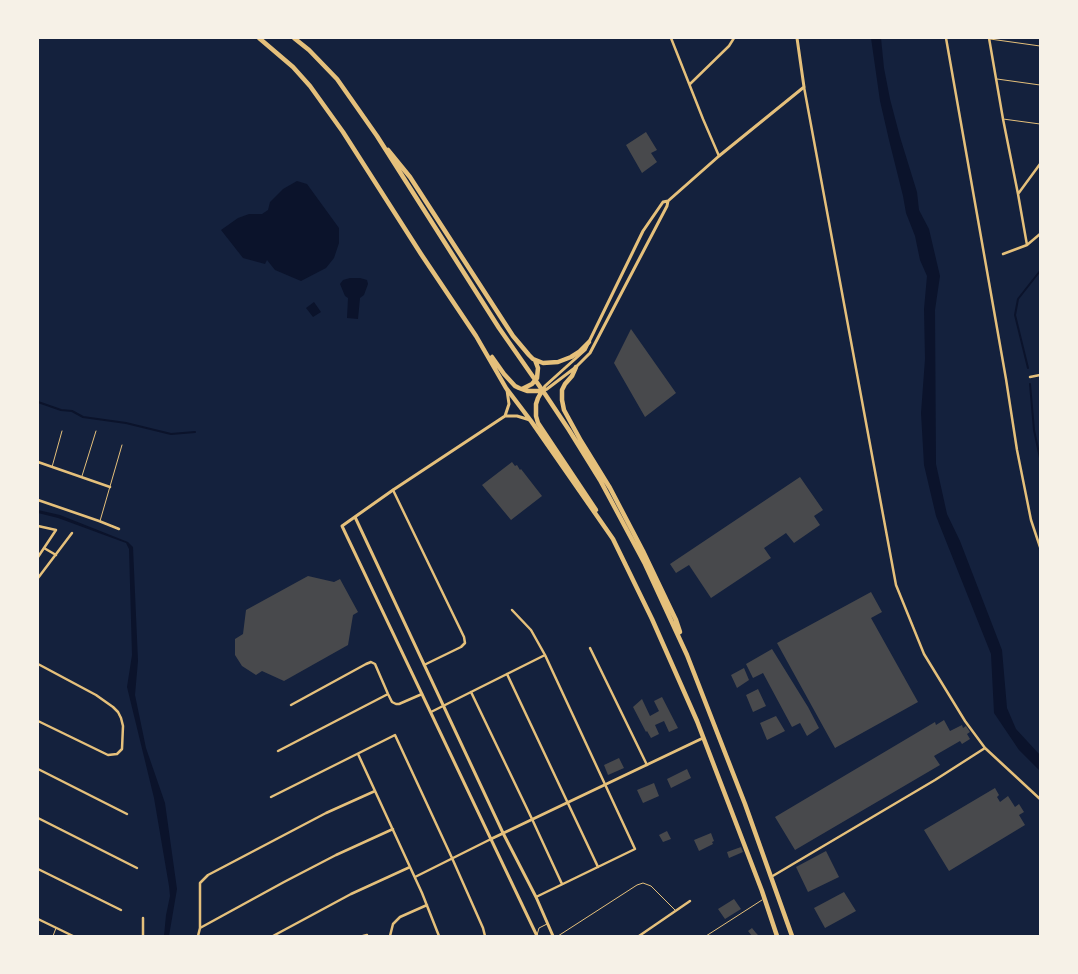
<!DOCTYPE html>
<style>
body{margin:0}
#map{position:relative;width:1078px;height:974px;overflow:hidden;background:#14213d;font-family:Lora,serif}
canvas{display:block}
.frame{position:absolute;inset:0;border:39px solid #f6f1e7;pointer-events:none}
</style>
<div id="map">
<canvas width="1078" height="974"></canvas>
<div class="frame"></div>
</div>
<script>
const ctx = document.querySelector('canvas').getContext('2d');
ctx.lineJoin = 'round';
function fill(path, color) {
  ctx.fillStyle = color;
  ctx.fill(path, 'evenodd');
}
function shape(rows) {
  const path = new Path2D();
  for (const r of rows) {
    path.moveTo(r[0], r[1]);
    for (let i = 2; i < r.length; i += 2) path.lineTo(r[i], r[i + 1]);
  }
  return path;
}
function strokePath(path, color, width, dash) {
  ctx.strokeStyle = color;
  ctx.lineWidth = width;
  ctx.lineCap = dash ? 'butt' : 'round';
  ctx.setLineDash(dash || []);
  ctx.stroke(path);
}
fill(shape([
 [871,38,881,38,884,68,890,99,900,137,917,192,919,210,929,229,940,276,935,310,936,464,947,514,960,541,1002,650,1007,708,1016,729,1040,755,1040,771,1019,750,994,713,991,654,975,614,936,516,924,465,921,413,925,359,924,309,927,276,920,260,915,236,906,213,903,196,889,140,880,101],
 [297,181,307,184,339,228,339,243,334,258,326,268,301,281,275,270,267,260,265,264,243,258,221,230,238,218,249,214,262,214,268,210,270,202,283,189],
 [350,278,360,278,367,280,368,284,364,295,360,298,358,319,347,318,348,298,345,296,340,284,343,280],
 [314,302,321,312,313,317,306,308],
 [38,510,60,515,128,542,133,547,138,661,135,695,146,748,165,803,177,889,169,936,164,936,166,915,170,896,169,886,154,798,127,687,132,655,129,549,126,543,58,518,38,513]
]), '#0b132b');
strokePath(shape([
 [1028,368,1015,315,1018,299,1040,271],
 [1030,384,1034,430,1040,458],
 [38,402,61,410,72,411,83,417,126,423,171,434,195,432]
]), '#0b132b', 2);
fill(shape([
 [646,132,657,150,651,153,657,162,642,173,626,145],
 [631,329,676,393,645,417,614,363],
 [512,462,515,466,517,465,520,470,521,469,542,496,511,520,482,485],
 [800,477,823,510,814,516,820,525,794,543,786,533,764,548,771,558,711,598,689,565,676,573,670,564],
 [308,576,334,582,340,579,358,612,353,615,348,645,284,681,262,671,256,675,242,666,235,655,235,639,243,634,246,610],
 [871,592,882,612,871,618,918,702,835,748,777,643],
 [772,649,808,707,819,728,807,736,800,723,792,727,763,673,753,678,746,664],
 [744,668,749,680,737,688,731,675],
 [758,689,766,706,753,712,746,695],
 [662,697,678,728,669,732,664,721,655,725,659,734,651,738,647,731,646,732,633,707,642,699,650,716,659,711,654,701],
 [776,716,785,731,767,740,760,723],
 [944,720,950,731,962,725,963,728,966,726,970,732,967,734,970,739,962,744,960,741,934,756,940,765,795,850,775,817,935,722,936,725],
 [619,758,624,768,608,775,604,765],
 [687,769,691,778,671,788,667,779],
 [654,783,659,796,643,803,637,790],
 [995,788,999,795,997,797,1000,802,1008,796,1015,807,1019,804,1024,812,1019,815,1025,825,949,871,924,830],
 [667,831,671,839,663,842,659,835],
 [711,833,714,841,712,842,713,844,699,851,694,840],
 [741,847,743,852,729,858,727,852],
 [826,851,839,877,808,892,796,867],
 [844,892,856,911,825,928,814,908],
 [734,899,741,909,725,919,718,909],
 [752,928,756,933,759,936,752,936,748,931]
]), '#48494c');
strokePath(shape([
 [990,39,1040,46],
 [997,79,1040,85],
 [1003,119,1040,124],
 [52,467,62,431],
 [82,476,96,431],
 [100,521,122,445],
 [537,935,539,928,547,924],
 [53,936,56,928],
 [558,936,637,885,643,883,651,886,675,910],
 [706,936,762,900]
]), '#e5c07b', 1);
strokePath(shape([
 [671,38,703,119,719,156],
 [946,38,1006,379,1017,450,1031,520,1040,547],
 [989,38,1003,119,1018,194,1027,245],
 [690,84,729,46,734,38],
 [804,87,896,585,924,654,965,721,985,748,1040,799],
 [1018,194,1040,164],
 [1003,254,1027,245,1040,234],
 [1030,377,1040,375],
 [38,462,110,487],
 [393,490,464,637,465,643,461,647,424,665],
 [38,500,99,521,119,529],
 [38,526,56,530,38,557],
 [44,548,56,555],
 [38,578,72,533],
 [512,610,531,630,545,655,635,849,536,897],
 [590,648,647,765],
 [38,664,96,695,113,707,118,712,121,718,123,726,122,749,117,754,108,755,38,721],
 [507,674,598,867],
 [471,692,532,819,562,884],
 [291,705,366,664,371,662,375,664,388,694,392,702,396,704,399,704,422,694],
 [431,712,545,655],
 [278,751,388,694],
 [358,754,422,893,439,936],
 [38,769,127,814],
 [271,797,395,735,452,858,483,928,485,936],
 [38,818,137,868],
 [38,869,121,910],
 [415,877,491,839],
 [771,877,935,780,985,748],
 [143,918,143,936],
 [38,919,73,936],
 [200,928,284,882,336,855,393,829],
 [198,936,200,928,200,883,208,875,326,813,375,791],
 [273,936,351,894,410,867],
 [363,936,367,935],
 [390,936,393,924,400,917,427,905],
 [639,936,690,901]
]), '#e5c07b', 2.5);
strokePath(shape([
 [542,391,545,386,585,350,643,231,663,202,668,201,719,156,804,87,797,38],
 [542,391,547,389,576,367,590,353,667,206,668,201],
 [505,416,509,404,507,390],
 [530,420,517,416,505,416,393,490,342,526,537,936],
 [355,517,503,833,536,897,553,936],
 [491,839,703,738]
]), '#e5c07b', 3);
strokePath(shape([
 [259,38,293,67,310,86,343,132,421,254,476,336,506,388,531,421,613,539,652,619,697,721,762,891,777,936],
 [294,38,309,50,337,79,377,136,499,328,545,394,569,430,600,480,645,564,687,655,745,804,792,936],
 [388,150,410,177,513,336,529,355,533,359,543,363,558,362,571,357,579,352,589,342],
 [492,357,504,374,515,386,519,388,527,391,542,391],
 [576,367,572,376,565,384,562,390,562,400,564,410,581,441,610,488,643,551,676,620,680,632],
 [522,389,532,384,537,378,538,368,535,360],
 [542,391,538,398,536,404,536,416,538,423,596,510]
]), '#e5c07b', 4.5);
</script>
